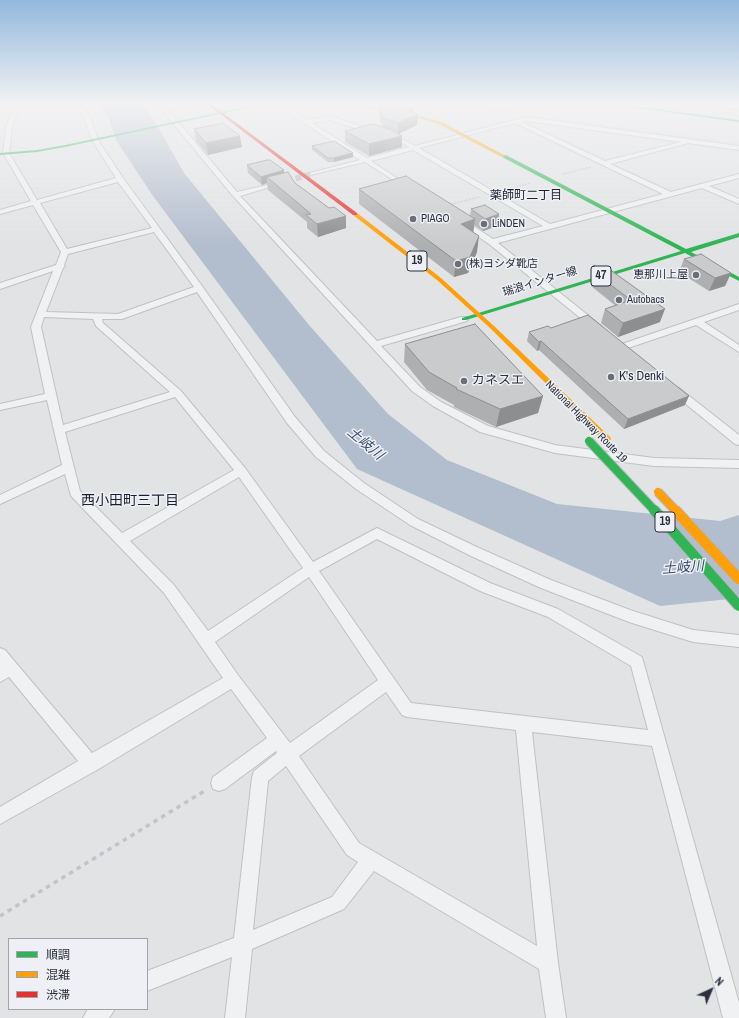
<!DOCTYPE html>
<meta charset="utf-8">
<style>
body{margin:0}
#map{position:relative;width:739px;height:1018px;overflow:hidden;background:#e1e3e5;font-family:"Archivo Narrow","Noto Sans JP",sans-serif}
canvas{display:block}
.legend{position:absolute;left:8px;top:938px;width:140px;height:72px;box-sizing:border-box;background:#eef0f5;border:1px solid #a0a3ab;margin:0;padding:5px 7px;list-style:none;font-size:12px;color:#2a2f3c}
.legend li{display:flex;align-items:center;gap:8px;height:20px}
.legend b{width:20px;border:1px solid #a0a3ab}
.north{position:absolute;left:691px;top:970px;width:40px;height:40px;-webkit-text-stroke:3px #eef0f5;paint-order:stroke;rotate:44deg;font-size:11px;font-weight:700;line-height:16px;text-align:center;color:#2a2f3c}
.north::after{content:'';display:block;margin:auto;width:14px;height:18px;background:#2a2f3c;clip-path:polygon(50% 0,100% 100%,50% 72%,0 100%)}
</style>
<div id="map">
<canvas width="739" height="1018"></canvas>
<ul class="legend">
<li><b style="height:5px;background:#30b455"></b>順調</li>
<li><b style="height:5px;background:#ff9f0a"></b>混雑</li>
<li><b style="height:5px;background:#e5322d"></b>渋滞</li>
</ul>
<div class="north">N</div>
</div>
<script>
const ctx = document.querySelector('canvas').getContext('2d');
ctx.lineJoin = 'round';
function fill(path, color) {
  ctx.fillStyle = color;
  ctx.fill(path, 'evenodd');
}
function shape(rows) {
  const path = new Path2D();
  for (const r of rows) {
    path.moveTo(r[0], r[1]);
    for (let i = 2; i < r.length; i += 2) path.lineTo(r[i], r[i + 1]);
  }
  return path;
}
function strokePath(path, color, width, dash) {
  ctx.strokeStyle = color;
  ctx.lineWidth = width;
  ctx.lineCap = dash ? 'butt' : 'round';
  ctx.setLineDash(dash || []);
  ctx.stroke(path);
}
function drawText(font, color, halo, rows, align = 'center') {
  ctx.font = font + ' "Archivo Narrow","Noto Sans JP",sans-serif';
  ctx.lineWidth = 3;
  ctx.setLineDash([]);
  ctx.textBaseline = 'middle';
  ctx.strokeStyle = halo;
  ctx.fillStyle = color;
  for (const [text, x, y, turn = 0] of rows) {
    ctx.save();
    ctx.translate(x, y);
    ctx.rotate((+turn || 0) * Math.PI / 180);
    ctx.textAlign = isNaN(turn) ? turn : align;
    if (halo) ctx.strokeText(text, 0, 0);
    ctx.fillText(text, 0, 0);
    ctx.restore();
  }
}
fill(shape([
 [99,104,142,104,154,120,184,173,309,325,388,414,447,460,557,504,720,521,739,515,739,598,660,606,357,469,153,196,116,140,109,118]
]), '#b2bdcd');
strokePath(shape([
 [287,181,312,174]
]), '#bcbfc3', 6, [6, 3]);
const street = shape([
 [14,104,20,104,12,128,9,153,37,200,116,178,92,140,84,117,75,104,81,104,90,117,98,140,123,178,202,286,295,417,324,451,364,483,418,519,479,548,551,580,630,610,693,630,739,635,739,647,693,642,629,622,541,588,471,556,410,525,356,489,316,457,287,423,197,292,122,319,102,319,103,323,181,391,245,468,313,562,377,528,490,583,558,609,642,657,739,1003,739,1018,723,1018,652,746,532,732,558,963,566,1018,546,1018,539,969,374,871,344,909,252,949,245,1018,225,1018,232,957,147,991,147,971,234,938,252,777,254,771,277,753,276,751,225,789,219,791,213,789,211,783,213,777,267,738,231,689,97,770,0,824,0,807,78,761,9,677,0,682,0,648,5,650,92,753,223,678,164,593,71,496,65,474,0,504,0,495,62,465,47,400,0,410,0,404,45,394,31,327,53,271,0,289,0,283,56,265,61,252,33,205,0,214,0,210,31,201,3,153,6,128,14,104],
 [118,182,152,228,67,249,40,203,118,182],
 [154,232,194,287,118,314,46,312,63,268,65,266,64,265,68,254,154,232],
 [44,317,93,319,96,326,170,392,63,425,41,327,44,317],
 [175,397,234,470,122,533,80,491,65,432,175,397],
 [239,477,303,568,208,631,174,585,130,541,239,477],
 [377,539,480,591,548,617,631,666,648,730,411,703,319,571,377,539],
 [309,577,378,680,290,743,238,675,215,642,309,577],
 [386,692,402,715,407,717,516,730,537,946,359,843,299,756,386,692],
 [286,766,347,855,358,862,332,897,253,930,268,781,286,766],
 [157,104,163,104,237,192,284,181,284,183,240,196,377,341,461,317,467,317,468,319,467,321,381,346,420,387,441,402,488,426,555,445,654,458,739,460,739,468,654,466,555,453,480,432,433,406,412,391,233,196,157,104],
 [276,104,283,104,308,120,330,116,406,141,415,146,526,117,739,146,739,150,688,143,610,164,671,192,739,174,739,178,709,186,739,199,739,204,702,188,498,243,600,325,602,327,597,330,594,329,489,244,457,222,461,220,464,220,493,239,543,226,413,150,371,161,409,186,409,188,407,189,365,162,310,175,310,173,360,160,276,104],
 [330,120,402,143,409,147,367,158,312,123,330,120],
 [526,121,681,142,605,161,522,122,526,121],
 [515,123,663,194,550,224,419,148,515,123],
 [694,104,703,104,739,112,739,116,694,104],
 [739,304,739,310,704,322,739,345,739,352,696,325,625,349,622,350,617,347,619,345,739,304],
 [675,387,679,388,739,435,739,445,735,444,671,392,670,390,671,388,675,387],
 [88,1009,115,1009,109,1018,83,1018,88,1009]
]);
strokePath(street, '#bfc1c3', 2);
strokePath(shape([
 [563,174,591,167],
 [505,190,531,183],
 [449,205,479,197]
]), '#c2c4c8', 1.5, [1.5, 1.5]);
strokePath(shape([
 [0,916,206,790]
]), '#c2c4c8', 3.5, [4.5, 4.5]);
fill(street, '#f0f1f2');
fill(shape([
 [259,104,266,104,65,147,37,152,0,155,0,153,37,150,65,145,259,104],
 [608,104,618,104,739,120,739,122,608,104],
 [502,155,506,155,686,249,739,233,739,237,691,252,739,277,739,281,685,253,466,320,462,320,462,318,681,251,502,157,502,155]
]), '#30b455');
fill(shape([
 [346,104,354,104,413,114,442,122,506,156,502,157,438,124,412,116,346,104],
 [353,213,357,213,441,278,494,326,610,437,611,439,610,441,604,441,490,328,437,280,353,215,353,213]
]), '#ff9f0a');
fill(shape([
 [207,104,211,104,357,213,357,215,353,215,207,104]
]), '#e5322d');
strokePath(shape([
 [445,104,739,144]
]), '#c9cacd', 1.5, [1, 2]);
const fastBridgeFar1 = shape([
 [589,441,655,511]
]);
const fastBridge = shape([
 [654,510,739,606]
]);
const slowBridgeFar1 = shape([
 [658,492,676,511]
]);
const slowBridge = shape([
 [675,510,739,579]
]);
strokePath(fastBridgeFar1, '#b3b6ba', 10, []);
strokePath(fastBridge, '#b3b6ba', 12, []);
strokePath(slowBridgeFar1, '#b3b6ba', 10, []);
strokePath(slowBridge, '#b3b6ba', 12, []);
strokePath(fastBridgeFar1, '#30b455', 8);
strokePath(fastBridge, '#30b455', 10);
strokePath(slowBridgeFar1, '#ff9f0a', 8);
strokePath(slowBridge, '#ff9f0a', 10);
fill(shape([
 [379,104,386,104,413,110,413,113,417,125,399,134,402,147,369,156,345,142,345,131,382,127,379,113],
 [194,129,242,147,208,155,196,141],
 [312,146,353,157,334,162,328,162,312,150],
 [247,165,284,173,295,183,329,208,346,216,346,228,318,237,307,228,307,222,268,190,267,183,262,185,248,173],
 [359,189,470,216,471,209,499,214,497,226,483,231,474,225,473,232,477,252,468,273,454,277,359,204],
 [684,259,731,273,725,286,709,291,679,272],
 [595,273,660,322,618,337,601,323,605,309,616,306,591,286],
 [551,328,685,405,624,429,539,350,537,351,527,341,529,332],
 [405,344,543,396,538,413,496,427,454,407,454,405,427,390,404,362]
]), '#adafb0');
fill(shape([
 [413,110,413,116,418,114,417,125,398,134,398,123,411,112],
 [240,136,242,147,208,155,206,143],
 [402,136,402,147,369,156,369,144],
 [353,153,353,157,334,162,334,158],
 [284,170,285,178,267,177,267,183,262,185,261,177],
 [499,214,497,226,483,231,485,219],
 [346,216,346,228,318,237,317,224],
 [475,219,473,235,461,224],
 [479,236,477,252,468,273,454,277,456,261],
 [731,273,725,286,709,291,715,278],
 [665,309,660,322,618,337,623,323],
 [541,341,539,350,537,351,539,342],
 [543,396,538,413,496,427,500,409],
 [689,396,685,405,624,429,628,419]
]), '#8d8e90');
const building = shape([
 [380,104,386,104,413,110,411,112,418,114,398,123,383,118,380,104],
 [223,123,240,136,206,143,194,129,223,123],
 [373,124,392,130,402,136,369,144,345,131,373,124],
 [334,141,353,153,334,158,328,158,312,146,334,141],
 [267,160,270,160,284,170,261,177,247,165,267,160],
 [288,172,295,183,329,208,334,207,346,216,317,224,306,215,311,214,267,177,288,172],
 [406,176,475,219,461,224,479,236,470,257,456,261,359,189,406,176],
 [485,205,499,214,485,219,471,209,485,205],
 [701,254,731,273,715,278,684,259,701,254],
 [609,269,665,309,623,323,605,309,631,300,595,273,609,269],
 [588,315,689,396,628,419,541,341,539,342,529,332,548,326,551,328,588,315],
 [475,324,543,396,500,409,456,389,457,388,429,372,405,344,475,324]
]);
fill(building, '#c9cbcd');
strokePath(building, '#8d8e90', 1);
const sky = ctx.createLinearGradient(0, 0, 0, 246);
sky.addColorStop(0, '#92b8dd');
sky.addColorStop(0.42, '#f2f2f3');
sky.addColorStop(1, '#f2f2f300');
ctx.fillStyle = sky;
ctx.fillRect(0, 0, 739, 246);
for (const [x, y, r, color] of [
 [413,219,4,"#6a6e77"],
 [484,224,4,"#6a6e77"],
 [458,264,4,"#6a6e77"],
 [696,275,4,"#6a6e77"],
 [619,300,4,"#6a6e77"],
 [611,377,4,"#6a6e77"],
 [464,381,4,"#6a6e77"]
]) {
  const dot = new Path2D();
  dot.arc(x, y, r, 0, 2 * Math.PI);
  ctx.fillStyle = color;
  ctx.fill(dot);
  strokePath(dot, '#eef0f5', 1.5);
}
drawText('11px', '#2a2f3c', '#eef0f5', [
 ["PIAGO",421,219],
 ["LiNDEN",492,224],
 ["(株)ヨシダ靴店",466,264],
 ["恵那川上屋",688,275,"right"],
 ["Autobacs",627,300]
], 'left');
drawText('11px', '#2a2f3c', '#eef0f5', [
 ["瑞浪インター線",540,282,-17],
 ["National Highway Route 19",586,422,45]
]);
drawText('12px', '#1c202d', '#eef0f5', [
 ["薬師町二丁目",526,196]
]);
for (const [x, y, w] of [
 [417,261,20],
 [601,276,20],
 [665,522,20]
]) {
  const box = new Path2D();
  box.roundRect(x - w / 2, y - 10, w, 20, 3);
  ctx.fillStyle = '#eef0f5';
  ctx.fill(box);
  strokePath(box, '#2a2f3c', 1);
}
drawText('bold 12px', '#2a2f3c', null, [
 ["19",417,261],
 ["47",601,276],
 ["19",665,522]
]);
drawText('13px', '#2a2f3c', '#eef0f5', [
 ["K's Denki",619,377],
 ["カネスエ",472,381]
], 'left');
drawText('italic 14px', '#384b6c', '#eef0f5', [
 ["土岐川",365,444,40],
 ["土岐川",683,568,-4]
]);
drawText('14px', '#1c202d', '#eef0f5', [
 ["西小田町三丁目",130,501]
]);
</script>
